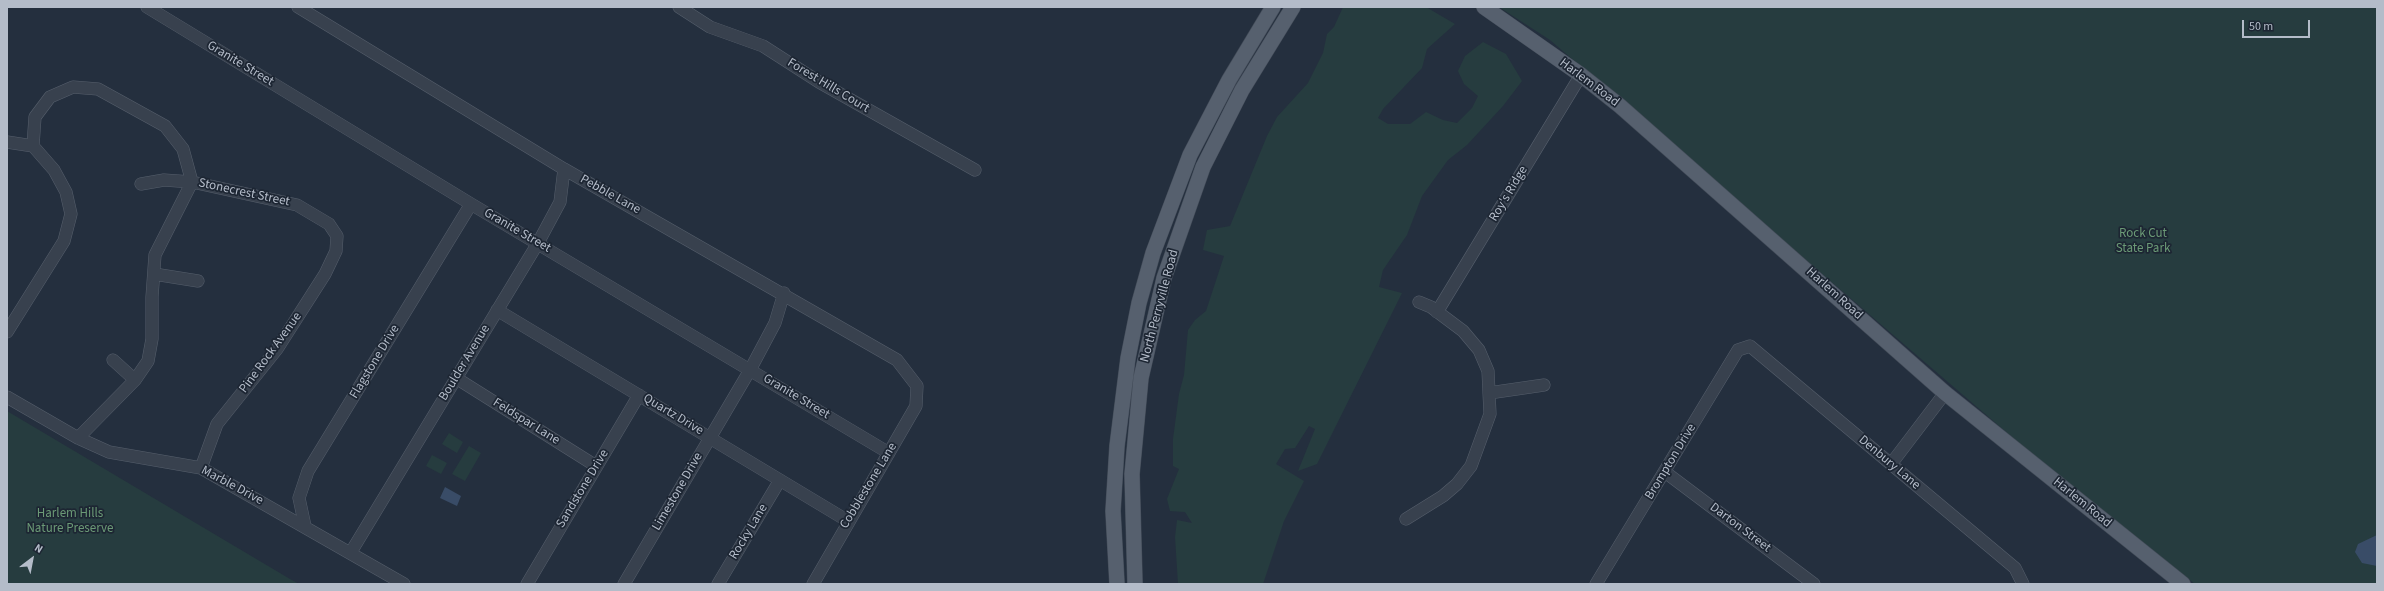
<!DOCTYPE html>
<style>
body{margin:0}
#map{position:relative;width:2384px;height:591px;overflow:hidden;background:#242f3e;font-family:"Source Sans 3",sans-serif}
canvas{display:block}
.frame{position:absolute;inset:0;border:8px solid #b4bcc9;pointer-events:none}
.north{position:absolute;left:12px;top:539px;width:40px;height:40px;-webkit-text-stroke:3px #1d2633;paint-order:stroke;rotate:32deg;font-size:11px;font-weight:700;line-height:16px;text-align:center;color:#b4bcc9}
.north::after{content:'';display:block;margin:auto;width:14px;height:18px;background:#b4bcc9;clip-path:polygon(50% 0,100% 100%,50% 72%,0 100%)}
.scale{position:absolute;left:2242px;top:20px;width:68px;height:18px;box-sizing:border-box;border:2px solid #b4bcc9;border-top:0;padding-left:5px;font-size:12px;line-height:14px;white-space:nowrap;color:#b4bcc9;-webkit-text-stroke:3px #1d2633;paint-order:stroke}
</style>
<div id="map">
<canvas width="2384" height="591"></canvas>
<div class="frame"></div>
<div class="north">N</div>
<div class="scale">50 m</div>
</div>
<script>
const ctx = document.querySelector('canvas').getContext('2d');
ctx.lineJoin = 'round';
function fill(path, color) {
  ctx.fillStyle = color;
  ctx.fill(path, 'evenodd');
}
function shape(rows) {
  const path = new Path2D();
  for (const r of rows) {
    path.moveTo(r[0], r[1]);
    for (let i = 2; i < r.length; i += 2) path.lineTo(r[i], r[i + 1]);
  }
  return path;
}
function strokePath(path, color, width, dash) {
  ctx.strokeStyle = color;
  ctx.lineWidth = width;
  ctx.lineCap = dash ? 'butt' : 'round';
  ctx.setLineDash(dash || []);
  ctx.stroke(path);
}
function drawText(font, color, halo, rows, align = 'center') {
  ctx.font = font + ' "Source Sans 3",sans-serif';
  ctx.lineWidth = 3.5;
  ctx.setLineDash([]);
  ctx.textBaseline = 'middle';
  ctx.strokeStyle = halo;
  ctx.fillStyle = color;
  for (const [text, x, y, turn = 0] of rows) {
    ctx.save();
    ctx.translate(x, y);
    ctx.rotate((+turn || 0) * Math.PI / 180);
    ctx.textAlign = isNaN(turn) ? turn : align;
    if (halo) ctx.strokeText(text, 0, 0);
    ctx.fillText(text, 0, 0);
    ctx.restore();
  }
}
fill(shape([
 [1343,7,1426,7,1455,24,1427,49,1422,68,1383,109,1378,118,1388,124,1410,124,1426,112,1443,120,1457,123,1472,108,1478,96,1464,84,1458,71,1465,56,1483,42,1506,54,1522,81,1503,106,1467,145,1448,160,1422,196,1407,235,1383,270,1379,287,1402,293,1317,464,1298,471,1315,429,1309,426,1295,448,1285,449,1276,464,1304,481,1284,521,1263,584,1178,584,1175,537,1177,520,1192,523,1185,512,1170,511,1167,499,1179,469,1173,466,1173,439,1179,394,1184,375,1188,330,1195,320,1206,311,1224,256,1203,250,1207,230,1230,226,1267,136,1277,117,1308,83,1323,53,1327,34,1334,27],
 [1499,7,2377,7,2377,584,2195,584,2048,468,1550,40],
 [7,411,290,579,299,584,7,584],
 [449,433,463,442,457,453,442,444],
 [469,446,481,453,465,481,452,474],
 [432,455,447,463,441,474,426,466]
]), '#263c3f');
fill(shape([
 [445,487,461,496,457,506,440,498],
 [2377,535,2377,566,2362,563,2355,552,2358,544]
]), '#394c67');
const minor = shape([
 [147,7,471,204,889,453],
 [298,7,564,169,897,360,917,386,916,406,813,584],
 [679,7,710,27,763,46,819,82,975,170],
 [7,142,33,146,54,170,66,192,71,214,64,241,7,332],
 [33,146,35,117,50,97,73,87,98,89,165,126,183,149,192,182,297,205,329,224,337,236,336,251,325,274,277,349,217,424,201,468],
 [154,274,198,281],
 [497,310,848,521],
 [1437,312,1581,75],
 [113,360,135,380],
 [456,378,596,466],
 [1489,393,1544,385],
 [7,397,78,438,109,452,201,468,404,584],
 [78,438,135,380,148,361,152,339,152,297,155,255,192,182,164,180,141,184],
 [1891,464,1945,393],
 [1665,472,1814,584],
 [1406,519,1443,496,1457,484,1471,466,1490,414,1488,371,1479,350,1463,331,1431,307,1419,302],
 [305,526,299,498,308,471,471,204],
 [351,552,538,243,560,202,564,169],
 [527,584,639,395],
 [624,584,750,370,775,323,784,293],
 [718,584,780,480],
 [1596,584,1738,350,1750,346,2015,568,2023,584]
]);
const major = shape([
 [1484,7,1581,75,1620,106,1945,393,2183,584],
 [1117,584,1113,511,1117,446,1128,358,1139,303,1153,253,1190,155,1229,80,1273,7],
 [1135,584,1132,474,1141,378,1164,278,1203,167,1242,90,1293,7]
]);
strokePath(minor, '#565f6c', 13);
strokePath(major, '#414a57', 16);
strokePath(minor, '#38414e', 12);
strokePath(major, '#56606e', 15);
drawText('13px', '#b4bcc9', '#1d2633', [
 ["Granite Street",240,64,31],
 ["Harlem Road",1589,83,37],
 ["Forest Hills Court",828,86,31],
 ["Stonecrest Street",244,193,12],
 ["Roy's Ridge",1509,194,-59],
 ["Pebble Lane",610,195,29],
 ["Granite Street",517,231,30],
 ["Harlem Road",1834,294,42],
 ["North Perryville Road",1160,306,-75],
 ["Pine Rock Avenue",271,353,-54],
 ["Flagstone Drive",375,362,-59],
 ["Boulder Avenue",465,363,-59],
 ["Granite Street",796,397,31],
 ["Quartz Drive",673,415,31],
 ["Feldspar Lane",526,422,32],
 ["Brompton Drive",1671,462,-59],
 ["Denbury Lane",1889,463,40],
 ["Marble Drive",232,486,28],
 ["Cobblestone Lane",869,486,-59],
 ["Sandstone Drive",583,489,-59],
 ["Limestone Drive",678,492,-60],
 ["Harlem Road",2082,503,39],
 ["Darton Street",1740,528,37],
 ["Rocky Lane",749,532,-59]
]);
drawText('13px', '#6b9a76', '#1d2633', [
 ["Rock Cut",2143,234],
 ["State Park",2143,249],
 ["Harlem Hills",70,514],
 ["Nature Preserve",70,529]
]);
</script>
